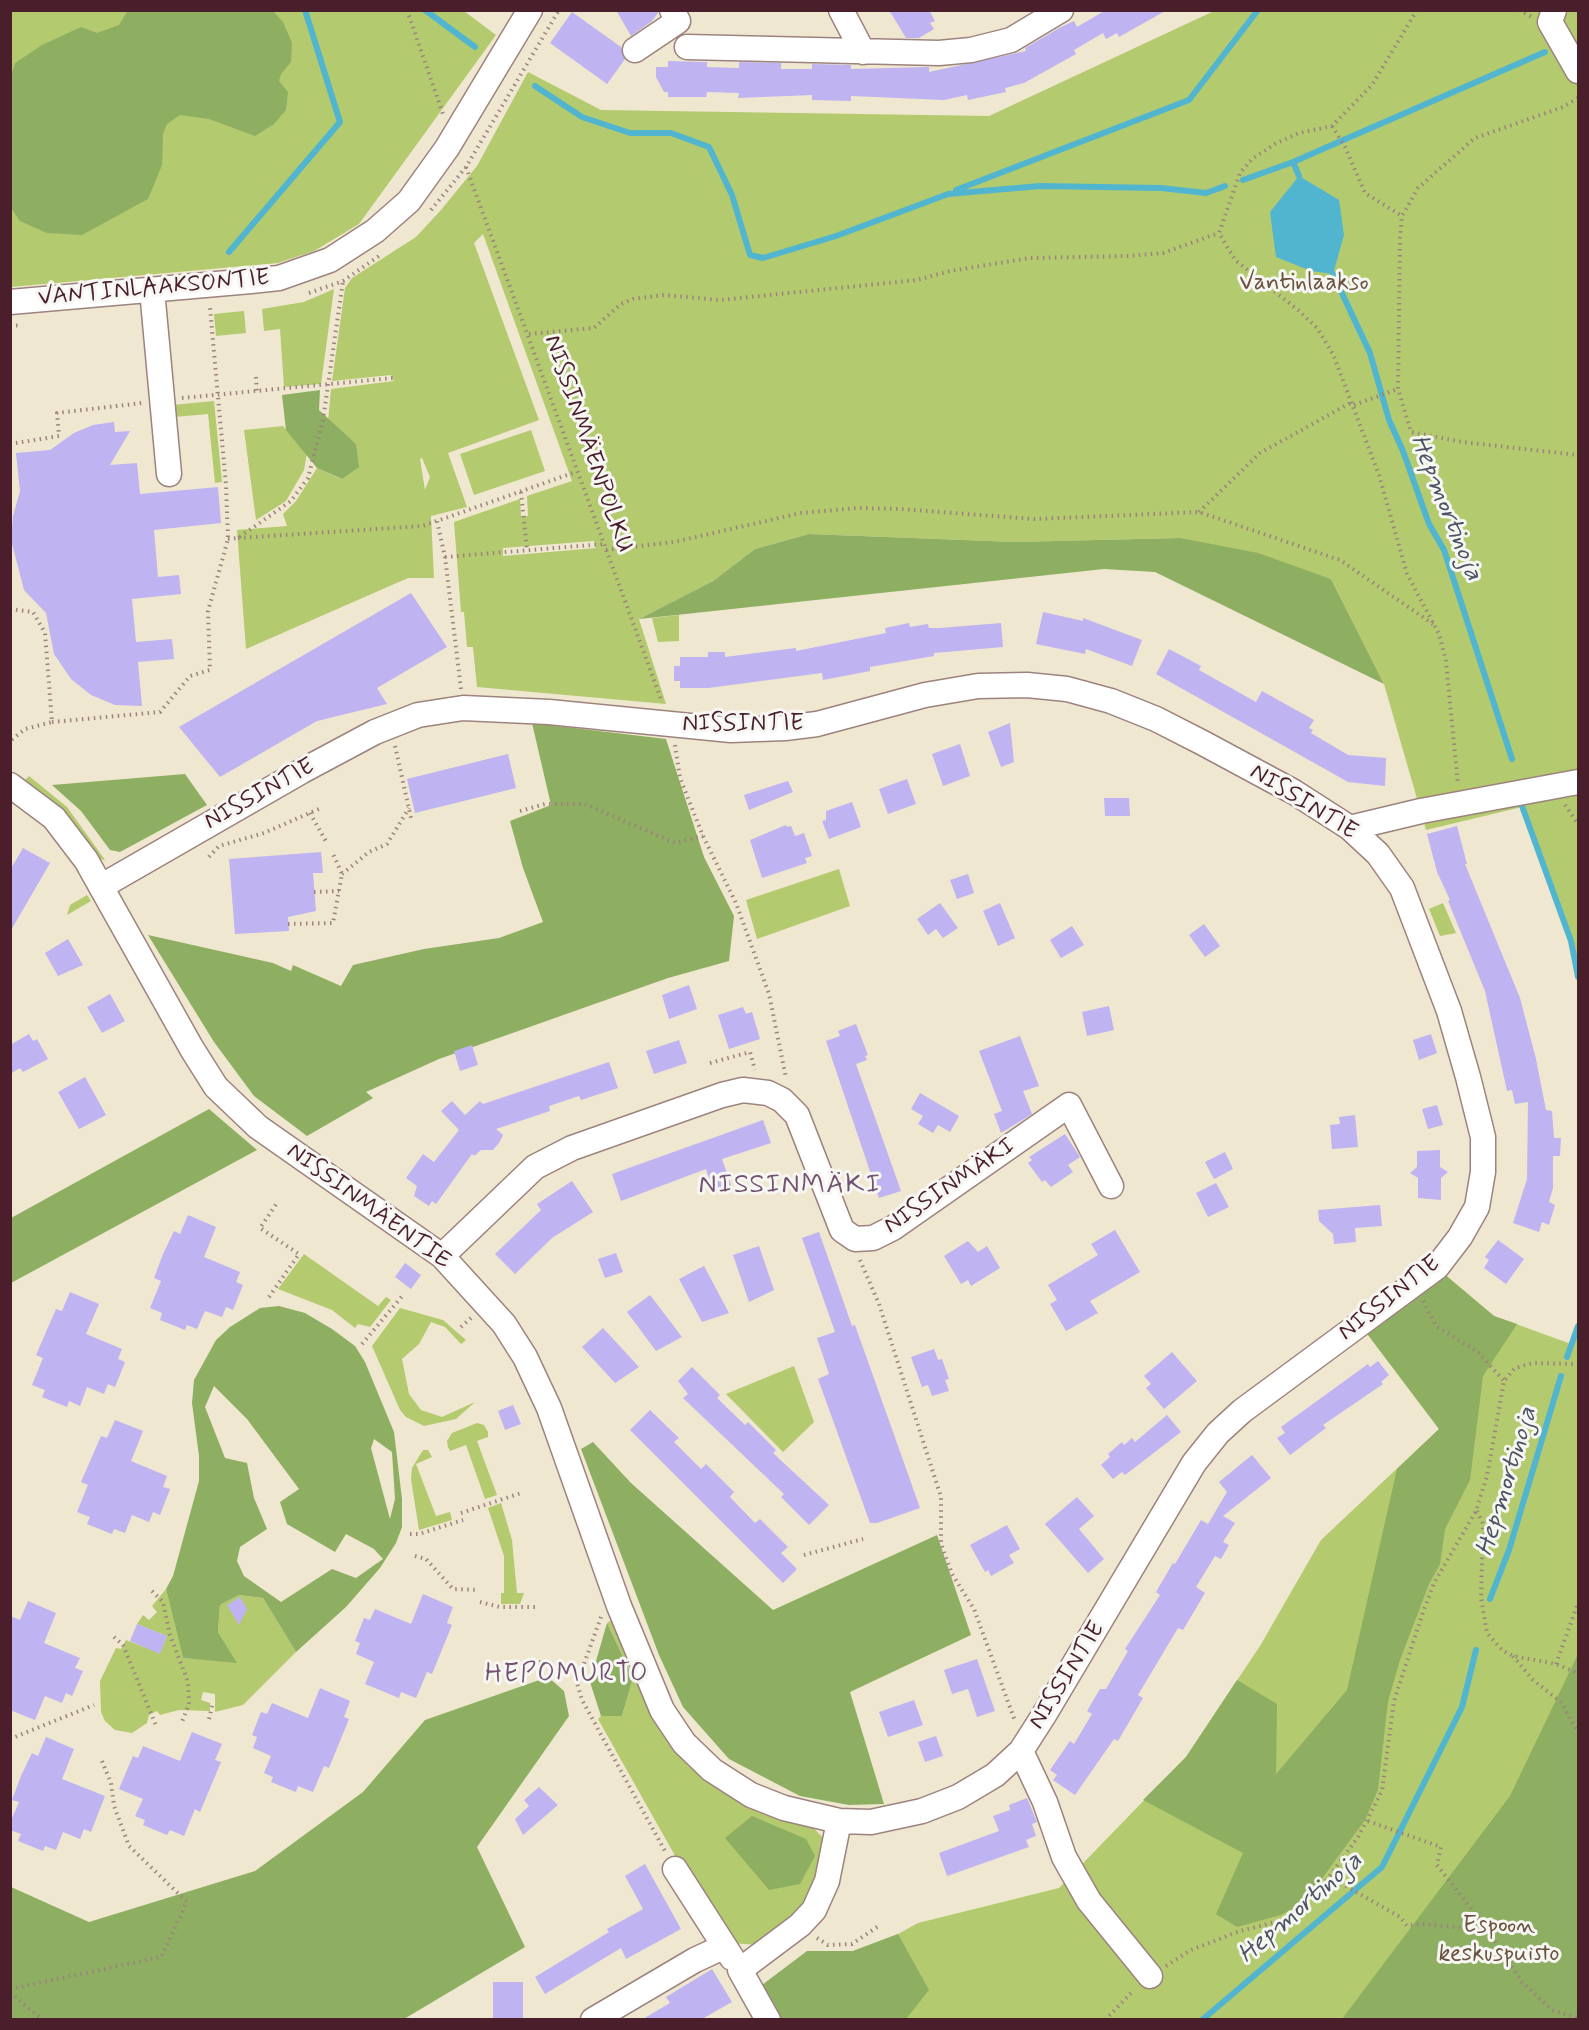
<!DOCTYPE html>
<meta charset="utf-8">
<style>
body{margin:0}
#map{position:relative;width:1589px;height:2030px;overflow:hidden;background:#f0e7d0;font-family:Mynerve,sans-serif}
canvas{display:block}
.frame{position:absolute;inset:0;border:12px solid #4a1f2b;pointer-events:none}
</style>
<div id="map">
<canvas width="1589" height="2030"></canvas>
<div class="frame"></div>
</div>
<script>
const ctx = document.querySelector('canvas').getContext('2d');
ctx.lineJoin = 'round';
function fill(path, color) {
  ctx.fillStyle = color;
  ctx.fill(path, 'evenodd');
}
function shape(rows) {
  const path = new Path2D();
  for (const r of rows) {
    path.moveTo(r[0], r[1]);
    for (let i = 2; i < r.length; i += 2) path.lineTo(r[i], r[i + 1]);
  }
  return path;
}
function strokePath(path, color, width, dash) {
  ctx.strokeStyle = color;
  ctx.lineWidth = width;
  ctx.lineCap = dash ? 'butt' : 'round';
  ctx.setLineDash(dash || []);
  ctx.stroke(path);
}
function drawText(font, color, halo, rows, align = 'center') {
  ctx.font = font + ' Mynerve,sans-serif';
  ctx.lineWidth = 6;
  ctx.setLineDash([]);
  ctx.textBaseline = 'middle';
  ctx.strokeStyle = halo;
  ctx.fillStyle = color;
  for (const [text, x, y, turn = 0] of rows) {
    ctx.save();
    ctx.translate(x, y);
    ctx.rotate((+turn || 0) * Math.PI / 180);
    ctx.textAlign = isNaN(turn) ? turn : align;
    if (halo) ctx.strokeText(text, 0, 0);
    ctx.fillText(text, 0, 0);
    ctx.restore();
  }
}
fill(shape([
 [11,11,464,11,496,35,359,224,314,251,278,263,11,287],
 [1214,11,1578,11,1578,977,1571,941,1522,807,1426,830,1384,684,1331,579,1180,538,1015,542,809,534,755,549,713,581,639,619,666,704,477,687,473,647,467,647,464,612,461,612,454,522,520,499,521,516,528,516,527,496,572,481,483,234,474,243,539,420,448,453,467,507,431,516,434,578,408,578,246,649,237,530,287,526,283,514,296,501,317,468,341,479,356,444,328,421,331,389,394,381,391,375,332,381,345,288,352,278,416,237,441,210,477,166,528,72,601,110,989,116],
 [422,458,430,477,425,490,420,459],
 [594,541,596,548,503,556,503,548],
 [334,289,321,384,284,387,280,329,264,331,262,309,304,302],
 [244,311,246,333,216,336,214,314],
 [214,401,222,482,215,483,208,414,174,417,172,405],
 [283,426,307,453,304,470,286,501,256,520,244,430],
 [531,430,545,471,474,495,460,454],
 [679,615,679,641,658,642,652,618],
 [29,776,67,807,105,860,99,859,56,807,25,780],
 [839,869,850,906,757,939,746,900],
 [87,895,91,901,67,915,70,905],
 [1443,903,1456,933,1440,936,1429,909],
 [304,1254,378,1306,386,1297,391,1300,370,1327,358,1324,355,1328,332,1310,278,1289],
 [1443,1273,1494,1316,1571,1344,1578,1326,1578,2019,778,2020,807,1951,853,1951,898,1934,918,1923,1059,1888,1186,1757,1260,1646,1321,1540,1439,1429,1365,1331],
 [400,1308,443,1320,466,1340,461,1344,445,1327,431,1322,419,1344,402,1359,409,1394,421,1410,442,1417,475,1402,456,1419,424,1426,406,1417,400,1410,372,1346],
 [794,1366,814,1422,783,1452,726,1394],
 [477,1423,484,1425,488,1432,488,1437,477,1441,497,1495,485,1499,466,1445,450,1451,448,1447,447,1441,452,1433],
 [423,1450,428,1450,432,1457,416,1464,436,1516,450,1512,452,1520,419,1530,411,1479,412,1468],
 [501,1503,512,1540,517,1593,524,1593,520,1604,501,1604,501,1593,504,1593,504,1556,488,1508],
 [166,1589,183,1658,236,1662,218,1632,220,1605,239,1595,263,1598,296,1652,243,1705,215,1712,215,1694,203,1692,201,1700,210,1703,210,1711,179,1710,160,1715,157,1711,149,1715,147,1723,132,1733,115,1730,105,1721,101,1712,100,1681,116,1648,121,1649,126,1640,160,1653,167,1636,137,1624,143,1615,149,1620,157,1612,152,1606],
 [616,1617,675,1742,810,1824,823,1838,827,1857,814,1887,786,1926,760,1945,728,1943,709,1916,598,1719,601,1716,622,1716,633,1678,607,1623]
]), '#b3ca6f');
fill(shape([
 [128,10,273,11,283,22,292,43,291,62,281,74,279,81,288,92,286,110,274,124,255,136,209,119,180,115,167,124,163,134,162,165,148,199,82,235,47,233,20,221,11,208,10,79,15,63,42,45,81,27,97,33,119,25],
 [320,390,319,410,356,444,359,467,342,479,317,468,286,430,282,395],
 [809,534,1015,542,1180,538,1258,553,1331,579,1384,684,1155,572,1104,569,639,619,713,581,755,549],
 [532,723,666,739,704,857,734,916,729,961,668,978,439,1059,366,1092,373,1098,307,1136,254,1096,214,1042,148,935,273,963,291,971,293,965,341,986,353,965,424,949,499,938,543,922,523,868,510,821,551,805],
 [185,774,207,805,120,852,110,850,81,811,52,785],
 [209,1109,257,1150,11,1283,11,1218],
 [1443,1273,1494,1316,1517,1324,1483,1376,1470,1480,1445,1529,1440,1564,1429,1584,1400,1660,1388,1701,1378,1790,1365,1820,1304,1903,1281,1915,1237,1927,1216,1914,1243,1853,1143,1800,1186,1757,1237,1680,1277,1704,1276,1774,1347,1690,1397,1469,1439,1429,1365,1331],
 [279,1306,305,1313,332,1329,355,1346,365,1362,394,1432,402,1499,402,1527,396,1543,380,1568,346,1607,296,1652,263,1598,239,1595,220,1605,218,1632,237,1663,183,1658,166,1589,173,1576,199,1481,199,1456,192,1403,194,1380,216,1340,230,1327,260,1308],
 [214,1386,247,1419,299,1489,280,1502,287,1524,335,1552,346,1534,374,1549,383,1559,356,1578,332,1569,281,1602,244,1576,237,1561,240,1547,267,1529,254,1498,247,1463,225,1458,205,1407],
 [374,1439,392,1452,395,1499,390,1519,371,1448],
 [593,1442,631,1483,773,1610,937,1535,971,1635,850,1692,884,1804,849,1805,800,1796,729,1759,683,1707,659,1655,581,1449],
 [607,1623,633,1678,622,1716,601,1716,590,1682],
 [1578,1654,1578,2019,1342,2019,1510,1796],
 [548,1677,564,1691,569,1716,477,1847,525,1947,404,2019,11,2019,11,1887,89,1922,255,1871,363,1792,425,1720],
 [752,1816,806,1839,815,1856,800,1884,769,1890,725,1838],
 [898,1934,929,1990,906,2019,778,2020,758,1988,807,1951,853,1951]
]), '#8eae62');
fill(shape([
 [1299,176,1339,200,1344,235,1333,274,1311,271,1276,257,1270,212]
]), '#51b5cf');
strokePath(shape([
 [425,10,475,47],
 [535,86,582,117,630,133,671,133,709,147,732,195,750,255,763,258,836,236,948,194,1040,186,1161,188,1206,193,1225,186],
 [1293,162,1299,176],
 [1243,180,1293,162,1545,52],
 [956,190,1189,100,1258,10],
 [229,252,340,122,305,10],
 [1333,274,1370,353,1389,420,1403,451,1429,524,1444,550,1512,759],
 [1522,806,1571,941,1578,977],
 [1567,1357,1578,1326],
 [1490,1599,1509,1550,1561,1376],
 [1202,2020,1382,1867,1462,1707,1476,1650]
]), '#51b5cf', 6);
fill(shape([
 [616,10,658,10,658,13,652,21,631,36],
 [889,10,929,10,935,21,930,23,934,29,919,38,906,38],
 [1106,10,1167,10,1119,37,1117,33,1106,39,1103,33,1074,50,1076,54,1024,83,1005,88,1006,92,968,100,967,95,944,100,851,96,851,101,812,100,812,95,738,98,739,93,707,92,706,97,668,97,668,92,664,92,656,77,656,67,668,67,668,61,707,62,707,67,739,68,739,62,781,63,781,69,812,69,812,64,851,65,851,69,929,67,929,72,1026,51,1025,48,1061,27,1074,21,1077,27],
 [572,12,621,47,625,59,607,84,550,43],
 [114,422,115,432,130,431,110,465,137,463,140,494,218,487,221,523,154,530,158,577,179,575,181,594,132,599,136,642,172,639,174,659,138,662,142,706,115,705,91,695,71,679,54,654,46,613,24,590,11,540,13,516,20,491,16,453,50,450,74,433,93,425],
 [411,593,447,647,377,688,387,704,317,721,220,777,179,727],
 [1043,612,1083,621,1083,618,1142,640,1132,666,1086,649,1085,654,1036,644],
 [909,623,910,627,928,624,929,628,940,628,1001,623,1003,647,934,653,934,656,870,667,870,671,823,680,822,673,708,688,680,688,680,681,674,681,674,666,680,666,680,657,708,657,708,652,725,652,725,657,796,648,796,651,886,633,885,628],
 [1169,649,1201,666,1199,670,1256,702,1262,691,1314,720,1309,728,1313,730,1311,733,1348,755,1386,758,1385,786,1348,782,1156,674],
 [1010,723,1014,762,1001,767,988,732],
 [960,744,970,776,943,786,932,754],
 [508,754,516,788,415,813,407,779],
 [907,779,916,804,888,814,879,789],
 [788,781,793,792,749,810,744,795],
 [1104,798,1129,798,1130,816,1105,816],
 [852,802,861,827,829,839,822,821,826,820,826,811],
 [786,825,787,827,791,826,795,836,804,833,812,856,805,858,807,863,762,878,750,840],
 [1457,826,1467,864,1465,864,1520,998,1536,1059,1546,1110,1552,1111,1554,1138,1561,1138,1560,1156,1553,1156,1553,1188,1549,1202,1555,1205,1549,1225,1542,1222,1539,1232,1513,1223,1527,1179,1528,1102,1515,1104,1512,1090,1507,1091,1485,991,1448,901,1450,900,1437,872,1427,834],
 [23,848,50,863,10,932,10,870],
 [321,852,323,873,313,873,316,911,288,917,289,931,235,934,229,859],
 [968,874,974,893,957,899,950,880],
 [940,903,958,928,943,938,936,929,928,935,917,919],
 [1000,903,1015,938,998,946,983,911],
 [1204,924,1220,946,1205,957,1189,935],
 [1072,926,1084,945,1061,958,1050,940],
 [68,939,83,965,58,976,45,953],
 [689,985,697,1009,669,1019,662,995],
 [110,994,125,1021,102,1033,87,1007],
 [1109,1006,1114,1030,1087,1036,1082,1012],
 [743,1007,746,1014,752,1012,760,1039,729,1049,718,1015],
 [856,1024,868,1055,865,1056,867,1060,856,1064,901,1191,879,1198,826,1041,840,1036,838,1031],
 [29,1034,33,1041,37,1039,48,1059,23,1072,20,1068,10,1074,10,1045],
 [1431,1034,1437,1053,1419,1060,1413,1040],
 [1020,1036,1039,1086,1023,1091,1032,1114,1001,1133,994,1114,1002,1111,979,1051],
 [679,1040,687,1063,654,1074,646,1051],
 [472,1045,478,1065,460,1071,454,1051],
 [609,1062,618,1088,581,1100,579,1096,549,1106,550,1111,496,1129,503,1135,499,1143,493,1150,481,1150,474,1156,472,1154,436,1204,432,1201,429,1206,414,1196,417,1186,406,1178,423,1154,434,1162,459,1130,441,1111,452,1101,465,1115,480,1101,483,1104],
 [85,1077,106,1115,79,1129,58,1092],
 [920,1093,959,1116,950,1132,938,1125,933,1133,918,1124,923,1116,911,1109],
 [1437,1105,1443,1125,1428,1129,1422,1109],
 [1355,1115,1358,1147,1332,1149,1330,1125,1340,1124,1339,1117],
 [763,1120,771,1143,722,1159,732,1188,714,1194,706,1169,621,1201,612,1174],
 [1065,1134,1080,1157,1068,1165,1073,1172,1051,1187,1045,1180,1042,1182,1028,1163,1032,1160,1029,1157],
 [1440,1150,1440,1167,1448,1172,1441,1178,1441,1200,1418,1198,1418,1178,1410,1173,1417,1167,1417,1151],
 [1225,1152,1233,1169,1214,1179,1205,1162],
 [572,1181,593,1212,552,1238,515,1274,495,1254,541,1210,537,1204],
 [1216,1183,1229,1207,1208,1217,1196,1193],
 [1380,1205,1382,1226,1355,1228,1356,1242,1334,1244,1333,1234,1319,1221,1318,1210],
 [188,1215,216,1227,204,1257,240,1272,236,1282,243,1285,233,1310,226,1307,222,1317,205,1311,197,1329,187,1325,185,1330,160,1320,162,1313,150,1308,161,1281,154,1278,163,1254,174,1231,180,1234],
 [1115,1230,1140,1272,1090,1301,1098,1313,1066,1331,1050,1304,1057,1300,1048,1285,1098,1255,1091,1244],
 [819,1232,852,1326,855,1325,920,1508,877,1523,870,1523,818,1379,829,1374,817,1338,835,1332,802,1238],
 [1498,1240,1524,1259,1506,1284,1484,1268,1489,1260,1485,1257],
 [968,1241,978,1252,987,1246,1000,1268,971,1286,968,1280,961,1284,944,1256],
 [759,1246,774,1290,749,1302,733,1255],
 [616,1253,623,1272,605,1278,598,1259],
 [405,1263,421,1275,411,1289,395,1277],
 [704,1266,729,1313,702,1322,679,1279],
 [70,1292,99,1304,86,1334,122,1349,118,1359,125,1362,115,1387,108,1384,104,1394,87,1387,80,1406,69,1401,67,1407,42,1397,45,1390,32,1385,43,1358,36,1355,56,1309,62,1311],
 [650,1295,682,1337,656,1351,627,1312],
 [603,1328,639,1367,615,1383,582,1347],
 [934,1349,938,1360,942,1359,949,1379,945,1380,949,1391,932,1396,928,1385,922,1387,911,1357],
 [1172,1352,1197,1381,1164,1409,1146,1388,1151,1384,1144,1376],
 [1378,1361,1389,1375,1381,1382,1383,1384,1323,1425,1326,1428,1290,1455,1277,1438,1285,1433,1281,1427,1368,1364,1370,1367],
 [692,1367,720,1395,717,1398,745,1425,748,1422,776,1450,773,1453,829,1505,809,1525,781,1497,784,1494,683,1398,688,1394,678,1381],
 [513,1405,521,1424,505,1430,498,1411],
 [650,1410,679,1438,674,1442,701,1469,706,1464,734,1492,730,1497,755,1523,760,1519,788,1547,781,1553,797,1569,783,1583,630,1430],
 [1167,1415,1181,1432,1125,1475,1122,1472,1113,1479,1101,1465,1110,1457,1108,1454,1122,1442,1124,1445,1132,1438,1135,1442],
 [115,1420,143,1431,131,1461,167,1476,163,1487,170,1489,160,1515,153,1512,149,1522,132,1515,125,1533,114,1529,112,1534,87,1524,90,1517,77,1512,88,1485,81,1482,101,1436,107,1438],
 [1252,1455,1271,1478,1223,1516,1235,1523,1223,1542,1229,1545,1221,1559,1215,1556,1196,1587,1205,1593,1183,1630,1178,1628,1138,1695,1143,1698,1118,1741,1114,1739,1075,1795,1053,1780,1057,1775,1050,1770,1070,1741,1074,1744,1092,1714,1087,1711,1100,1689,1106,1689,1128,1651,1125,1649,1160,1595,1156,1592,1173,1563,1175,1564,1201,1520,1208,1524,1227,1492,1219,1482],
 [1077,1497,1094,1516,1079,1529,1104,1559,1088,1573,1045,1524],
 [1007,1525,1020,1549,1009,1555,1014,1563,991,1576,988,1570,985,1572,970,1545],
 [423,1594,453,1607,447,1623,452,1625,432,1674,427,1672,416,1698,401,1692,399,1698,365,1684,374,1662,356,1654,360,1643,355,1641,364,1618,370,1620,375,1609,411,1624],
 [240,1597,247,1609,239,1625,227,1605],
 [28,1601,56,1613,44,1643,80,1658,75,1668,83,1671,72,1696,66,1693,62,1703,45,1696,35,1720,10,1710,10,1616,20,1620],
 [137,1624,167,1636,160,1654,130,1641],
 [977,1659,995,1711,977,1717,968,1689,952,1694,944,1670],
 [320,1688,350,1701,344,1717,349,1719,329,1768,324,1766,313,1792,298,1786,296,1792,271,1782,273,1777,264,1773,271,1756,253,1748,257,1737,252,1735,261,1712,267,1714,272,1703,308,1718],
 [914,1700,923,1725,888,1737,879,1712],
 [192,1732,222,1744,215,1760,221,1762,200,1812,195,1809,184,1836,170,1830,167,1835,143,1825,145,1820,135,1816,143,1799,119,1789,133,1756,138,1758,143,1746,180,1761],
 [936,1736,943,1756,925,1762,918,1742],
 [46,1737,74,1749,62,1779,105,1796,91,1832,84,1829,80,1839,63,1832,56,1850,45,1846,43,1851,18,1841,21,1834,10,1830,10,1823,19,1802,12,1800,21,1776,32,1753,38,1756],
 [539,1787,558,1805,523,1835,515,1819,529,1806,524,1800],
 [1027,1798,1037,1822,1032,1824,1036,1836,1026,1840,1029,1847,947,1876,939,1853,999,1831,993,1816,1010,1810,1009,1805],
 [645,1864,681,1929,626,1959,621,1948,545,1994,535,1977,609,1932,607,1929,643,1909,625,1876],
 [712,1969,732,2002,702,2019,643,2019,670,2003,666,1997],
 [493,1982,523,1982,523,2019,493,2019]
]), '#bfb3f1');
const minor = shape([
 [841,10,863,52],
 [1554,10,1550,22,1578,71],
 [687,47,939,53,971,50,1011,40,1061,10],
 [635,50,678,21,672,10],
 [152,290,169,474],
 [10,302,251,281,279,278,330,260,375,231,409,201,447,148,530,10],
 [10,785,54,818,86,860,192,1049,216,1087,258,1127,442,1256,504,1324,525,1357,549,1408,619,1606,662,1710,684,1743,712,1770,751,1795,784,1808,839,1821,871,1822,922,1811,958,1797,995,1775,1021,1751,1044,1715,1194,1463,1218,1433,1242,1411,1437,1267,1460,1237,1477,1207,1483,1172,1483,1137,1468,1077,1449,1011,1402,888,1378,854,1350,828,1294,792,1203,743,1156,719,1111,701,1067,689,1027,685,978,686,925,695,817,724,785,728,731,730,549,712,463,708,418,715,375,732,302,771,102,886],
 [1350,828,1421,811,1578,782],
 [442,1256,535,1167,572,1148,722,1095,743,1090,768,1093,782,1100,797,1115,842,1230,855,1239,873,1238,893,1228,1069,1105,1111,1186],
 [1021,1751,1045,1802,1064,1857,1089,1901,1150,1976],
 [675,1869,732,1958],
 [593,2020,695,1960,723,1947],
 [768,2020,740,1970,800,1925,814,1910,827,1881,839,1821]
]);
strokePath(minor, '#9d837e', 27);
strokePath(shape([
 [407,10,443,114],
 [1417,10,1372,85,1332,126,1299,133,1275,144,1252,159,1240,173,1219,233,1235,260,1298,310,1317,328,1333,354,1379,475,1407,574,1439,634,1446,661,1458,785],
 [1519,10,1532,17],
 [1578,98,1563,107,1475,138,1418,188,1402,216,1400,238,1398,389,1411,432,1462,442,1578,455],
 [1332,126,1345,147,1365,193,1402,216],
 [466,167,662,702],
 [431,210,466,167,559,10],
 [309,293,343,281,379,256],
 [10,326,22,325],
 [529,334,594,328,621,304,633,299,664,295,720,300,917,280,950,271,1030,258,1128,256,1163,253,1219,233],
 [256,377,257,392],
 [182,398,393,378],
 [1354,405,1398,389],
 [10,444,59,436,57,413,142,403],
 [521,492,527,550],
 [1199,512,1260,453,1352,402],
 [238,538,422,526,437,521],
 [228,539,238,538,291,501,308,478,323,420,343,281],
 [606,550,674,542,801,513,857,508,901,509,1034,519,1199,512,1340,560,1433,624],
 [445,557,604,544],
 [10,609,33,612,45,633,52,722,25,729,10,741],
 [461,689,445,557,437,521,576,472],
 [52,722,160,712,190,676,210,670,208,611,228,539,226,485,210,308],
 [675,745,680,778,703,836,736,903,769,994,786,1078],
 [395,746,411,818],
 [1565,805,1578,824],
 [520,811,545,804,585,804,675,843,703,836],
 [310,813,327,843],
 [209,857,219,846,264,833,321,808],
 [342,874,369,852,387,844,409,808],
 [314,892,339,891],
 [288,924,333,923,342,874,333,854],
 [710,1063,750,1052,755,1070],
 [860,1260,879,1304,941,1497,941,1544,952,1574,974,1609,1015,1721],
 [269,1297,299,1254,260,1228,277,1203],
 [1423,1301,1436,1326,1478,1352,1504,1381],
 [461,1327,472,1317],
 [362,1344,404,1294],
 [1477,1511,1483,1524,1481,1598,1487,1633,1502,1650,1513,1656,1556,1664,1578,1673],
 [461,1513,521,1493],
 [410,1534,419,1534,463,1520],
 [804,1555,863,1539],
 [415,1556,426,1559,453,1589,479,1590],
 [152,1591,163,1602,170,1635,188,1682,189,1704,182,1722],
 [480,1602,500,1607,539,1607],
 [601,1617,577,1683,582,1700,666,1853],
 [114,1637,123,1645,157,1728],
 [1513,1656,1533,1680,1562,1703,1571,1721,1578,1731],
 [539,1662,582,1667],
 [1556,1664,1578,1603],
 [209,1719,213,1702],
 [10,1739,94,1705],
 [1368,1821,1441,1847,1437,1865,1488,1930,1522,1982,1552,2010,1578,2018],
 [1330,1877,1400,1917,1407,1926,1419,1924,1487,1930],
 [817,1938,828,1945,852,1944,880,1925],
 [1166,1966,1191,1950,1240,1931,1283,1920,1310,1903,1358,1837,1382,1791,1394,1701,1423,1612,1434,1583,1476,1511,1487,1476,1504,1381,1515,1368,1533,1363,1578,1364],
 [10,1989,161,1957,187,1902,129,1846,114,1806,111,1783,102,1761],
 [10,1993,43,2020],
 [1105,2020,1134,1990]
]), '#9d837e', 4, [1.5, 4.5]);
strokePath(minor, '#fff', 24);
drawText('24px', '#6a523f', '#f6f6f2', [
 ["Vantinlaakso",1304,284],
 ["Espoon",1499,1927],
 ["keskuspuisto",1499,1955]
]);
drawText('24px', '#4a1f2b', '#f6f6f2', [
 ["VANTINLAAKSONTIE",154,289,-5],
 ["NISSINMÄENPOLKU",587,444,71],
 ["NISSINTIE",743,725],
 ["NISSINTIE",260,795,-29],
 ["NISSINTIE",1303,803,32],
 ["NISSINMÄKI",950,1187,-34],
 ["NISSINMÄENTIE",368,1207,36],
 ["NISSINTIE",1390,1299,-38],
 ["NISSINTIE",1068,1676,-58]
]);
drawText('italic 26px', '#4c5464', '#f6f6f2', [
 ["Hepmortinoja",1445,508,68],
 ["Hepmortinoja",1508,1482,-73],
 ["Hepmortinoja",1301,1909,-41]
]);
ctx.letterSpacing = '1.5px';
drawText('26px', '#735370', '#f6f6f2', [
 ["HEPOMURTO",567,1676]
]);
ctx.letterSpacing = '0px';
ctx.letterSpacing = '1.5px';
drawText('27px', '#735370', '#f6f6f2', [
 ["NISSINMÄKI",790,1186]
]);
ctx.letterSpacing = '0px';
</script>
